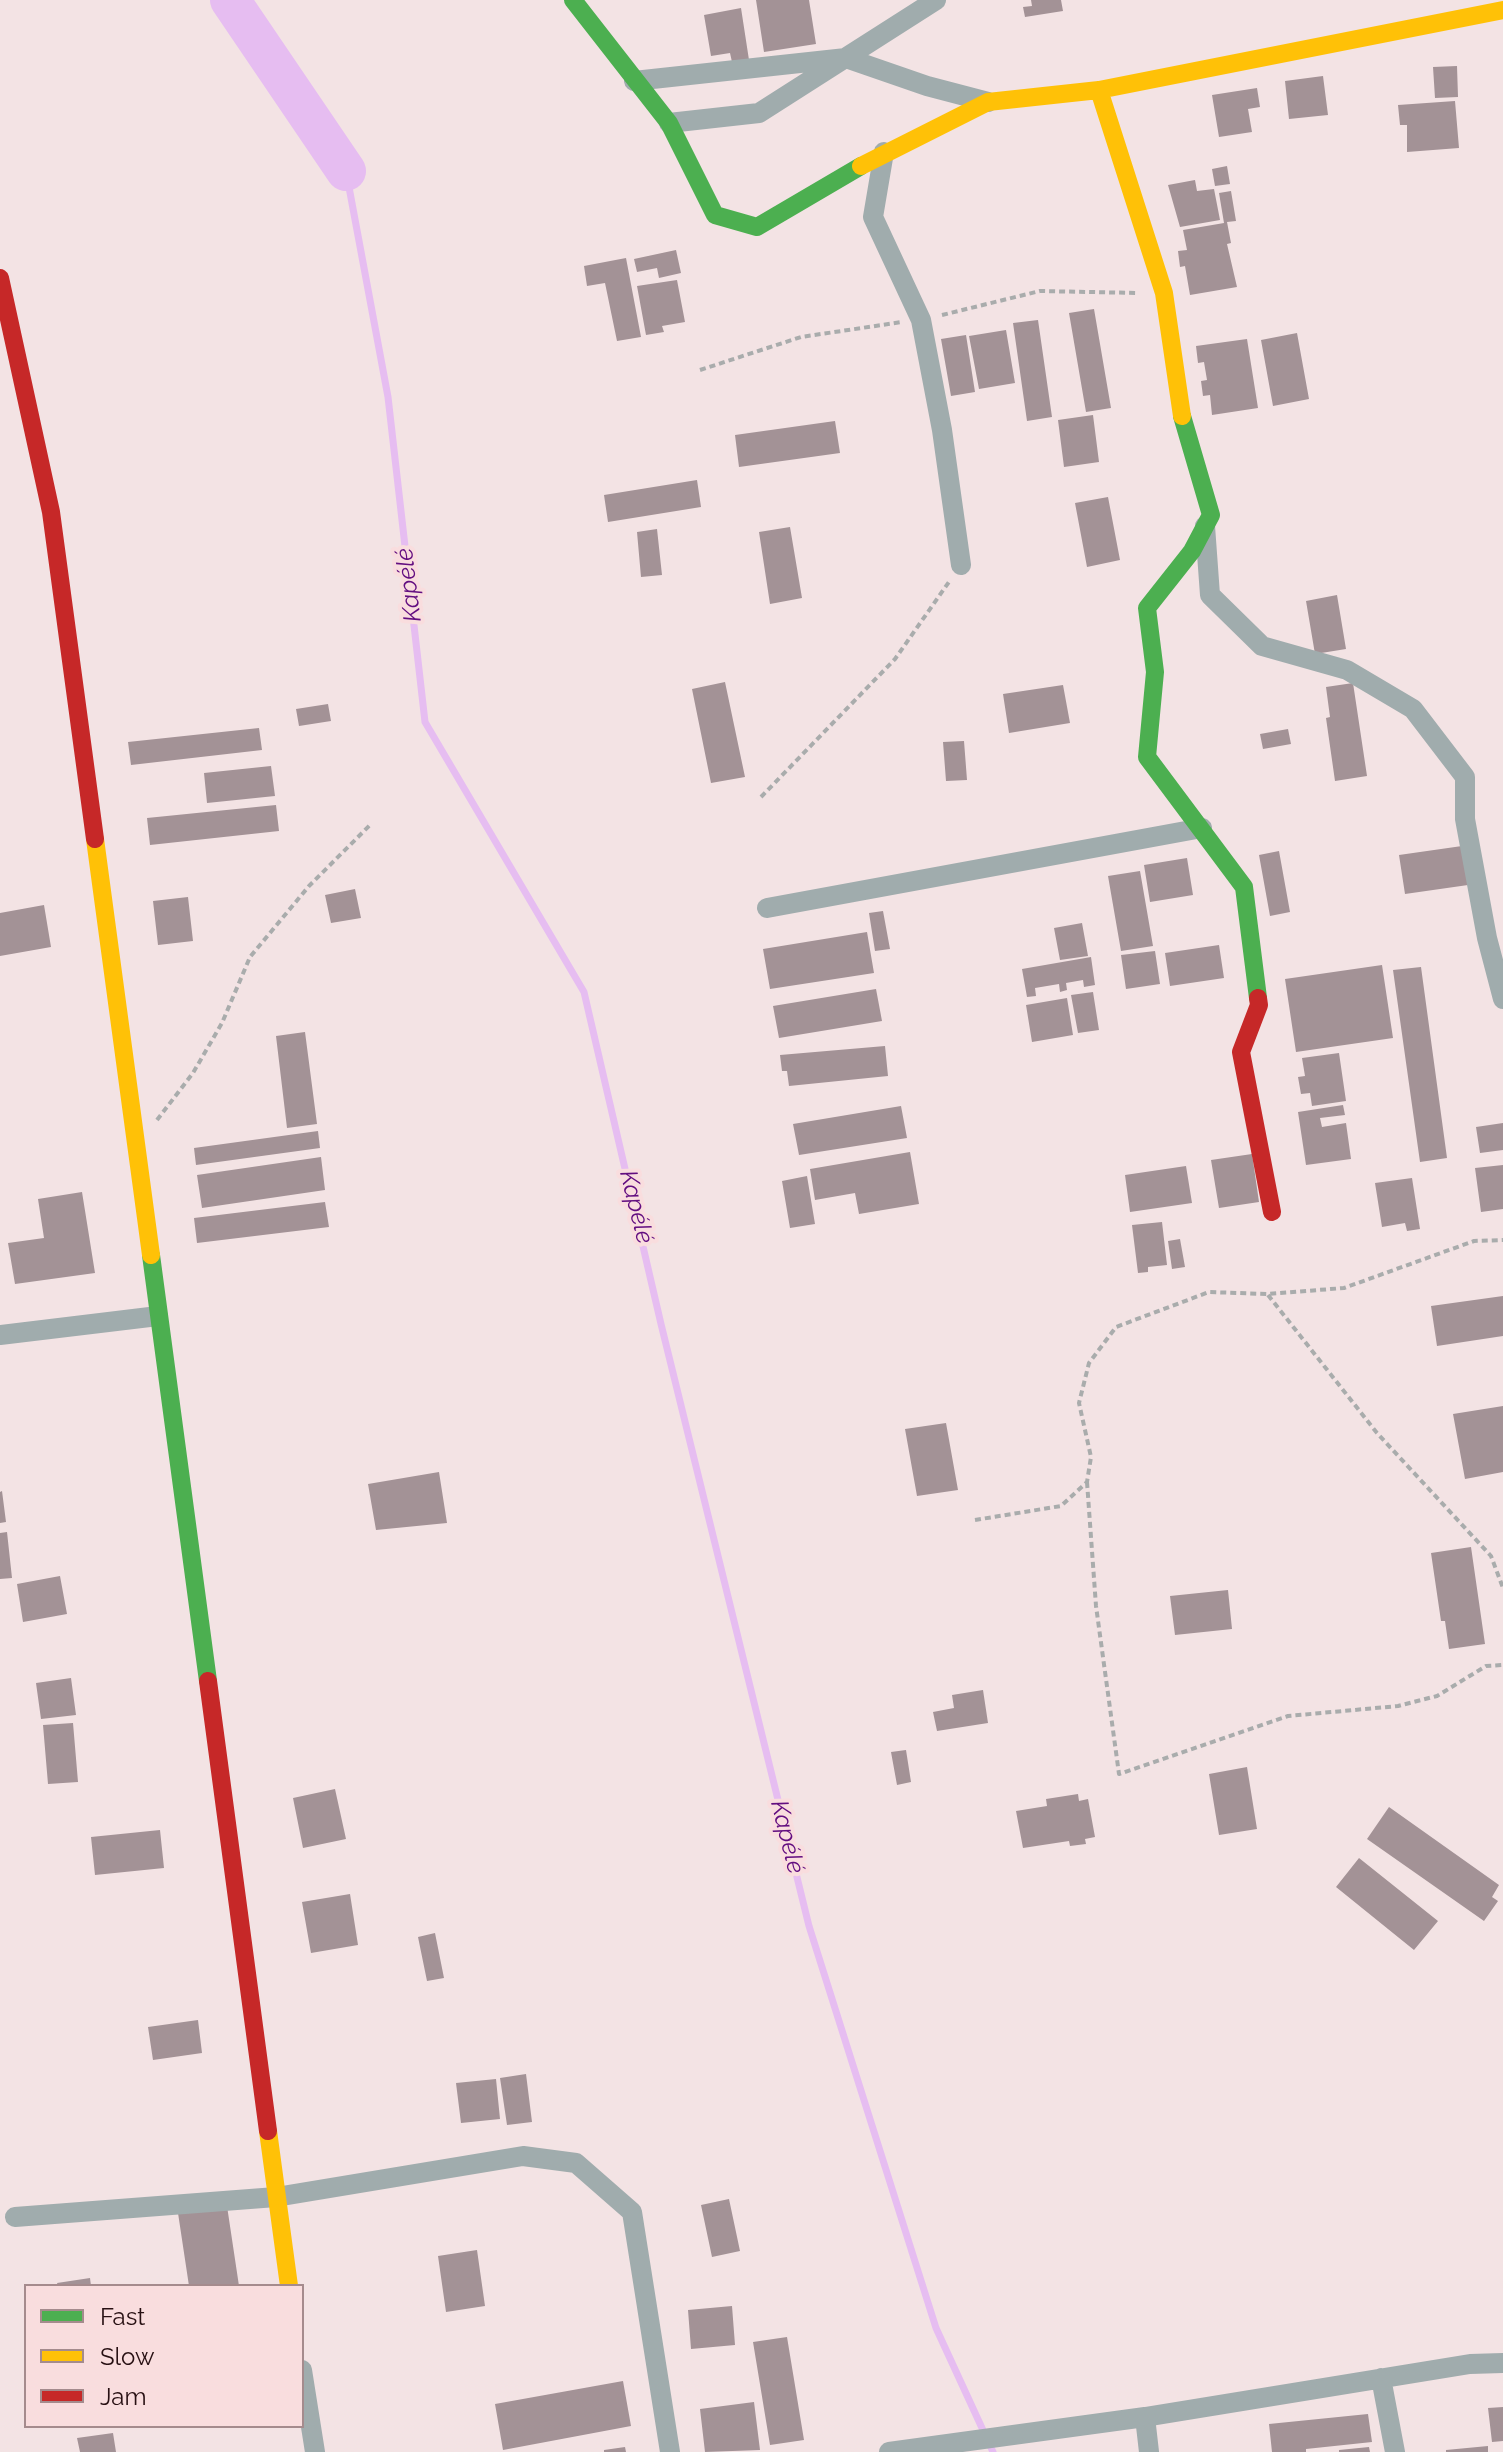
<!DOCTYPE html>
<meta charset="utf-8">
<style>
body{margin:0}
#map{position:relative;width:1503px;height:2452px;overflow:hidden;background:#f3e3e4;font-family:Raleway,sans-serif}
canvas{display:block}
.legend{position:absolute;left:24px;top:2284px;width:280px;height:144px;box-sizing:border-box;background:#f9ddde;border:2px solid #a58b8d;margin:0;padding:10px 14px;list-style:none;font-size:24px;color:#281013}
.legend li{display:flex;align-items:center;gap:16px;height:40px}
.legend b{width:40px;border:2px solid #a58b8d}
</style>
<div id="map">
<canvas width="1503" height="2452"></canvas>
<ul class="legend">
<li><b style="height:10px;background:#4caf50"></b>Fast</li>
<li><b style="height:10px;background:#ffc107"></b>Slow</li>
<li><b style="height:10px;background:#c62828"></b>Jam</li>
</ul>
</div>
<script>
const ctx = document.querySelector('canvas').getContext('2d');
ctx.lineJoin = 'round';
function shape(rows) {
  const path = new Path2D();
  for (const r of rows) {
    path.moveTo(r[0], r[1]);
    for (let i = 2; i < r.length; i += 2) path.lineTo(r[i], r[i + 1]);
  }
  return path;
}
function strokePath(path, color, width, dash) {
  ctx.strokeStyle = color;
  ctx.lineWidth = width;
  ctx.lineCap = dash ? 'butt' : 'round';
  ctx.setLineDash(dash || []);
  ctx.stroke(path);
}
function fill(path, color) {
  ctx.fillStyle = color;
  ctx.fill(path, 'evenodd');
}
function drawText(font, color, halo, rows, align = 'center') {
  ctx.font = font + ' Raleway,sans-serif';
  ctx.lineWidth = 8;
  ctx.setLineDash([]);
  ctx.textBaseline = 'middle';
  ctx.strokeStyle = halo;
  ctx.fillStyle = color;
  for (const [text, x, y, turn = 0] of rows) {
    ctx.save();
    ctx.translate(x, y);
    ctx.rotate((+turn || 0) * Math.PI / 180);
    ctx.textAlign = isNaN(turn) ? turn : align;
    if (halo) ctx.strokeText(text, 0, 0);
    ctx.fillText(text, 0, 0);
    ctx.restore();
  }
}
strokePath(shape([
 [346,171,388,397,425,722,584,992,661,1324,809,1926,936,2328,993,2452]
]), '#e6bdf1', 7);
strokePath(shape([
 [230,0,346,171]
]), '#e6bdf1', 40);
fill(shape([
 [756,0,809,0,816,44,764,52],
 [1031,0,1061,0,1063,11,1025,17,1023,7,1032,6],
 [741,8,749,60,732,62,730,53,711,56,704,15],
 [1457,66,1458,97,1435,98,1433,67],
 [1323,76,1328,115,1289,119,1285,81],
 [1257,88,1260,107,1248,109,1252,132,1219,137,1212,95],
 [1455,101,1459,148,1407,152,1407,125,1400,125,1398,105],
 [1227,166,1230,184,1215,186,1212,169],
 [1195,180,1197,191,1214,189,1220,220,1180,227,1168,185],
 [1231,191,1236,221,1227,222,1231,243,1227,244,1237,287,1190,295,1185,266,1180,267,1178,251,1187,250,1183,230,1224,223,1219,193],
 [676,250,681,273,659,278,657,268,637,272,634,259],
 [626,258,641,337,617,341,605,283,587,286,584,266],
 [677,280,685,322,662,326,664,332,646,335,637,286],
 [1094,309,1111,408,1086,412,1069,313],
 [1038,320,1052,417,1027,421,1013,323],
 [1006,330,1015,383,979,389,969,336],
 [1297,333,1309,399,1273,406,1261,340],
 [966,335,975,392,951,396,941,339],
 [1247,339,1258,408,1212,415,1210,395,1203,396,1201,381,1207,380,1204,362,1198,363,1196,346],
 [1093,415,1099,462,1064,467,1058,420],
 [835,421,840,453,739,467,735,435],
 [697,480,701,507,608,522,604,495],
 [1108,497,1120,560,1087,567,1075,503],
 [790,527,802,598,770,604,759,532],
 [657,529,662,575,641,577,637,532],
 [1337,595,1346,649,1315,654,1306,601],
 [725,682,745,777,711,783,692,689],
 [1353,683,1367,776,1335,781,1326,718,1330,717,1326,687],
 [1063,685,1070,723,1009,733,1003,694],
 [328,704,331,721,299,726,296,709],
 [259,728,262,750,131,765,128,742],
 [1288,729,1291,744,1263,749,1260,734],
 [964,741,967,780,946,781,943,742],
 [271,766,275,796,207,803,204,773],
 [276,805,279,831,150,845,147,818],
 [1462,846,1468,885,1405,894,1399,855],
 [1279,851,1290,912,1270,916,1259,855],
 [1187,858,1193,895,1150,902,1144,865],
 [1140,871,1153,946,1121,951,1108,876],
 [355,889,361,918,331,923,325,895],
 [188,897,193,941,158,945,153,901],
 [44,905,51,947,0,956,0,913],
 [883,911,890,949,875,951,869,913],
 [1082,923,1088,956,1060,960,1054,928],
 [867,932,874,973,770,989,763,949],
 [1219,945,1224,978,1170,986,1165,953],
 [1155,951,1160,984,1126,989,1121,955],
 [1091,957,1095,985,1084,987,1083,980,1066,983,1067,990,1060,992,1059,984,1035,988,1036,996,1027,997,1022,969],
 [1382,965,1393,1038,1296,1052,1285,979],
 [1421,967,1447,1158,1420,1162,1393,970],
 [876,989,882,1021,779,1038,773,1006],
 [1093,992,1099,1030,1078,1033,1071,995],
 [1067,998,1073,1035,1032,1042,1026,1005],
 [305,1032,317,1124,287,1128,276,1036],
 [885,1046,888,1076,789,1086,787,1071,782,1071,780,1055],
 [1339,1053,1346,1101,1312,1106,1310,1093,1301,1094,1298,1077,1305,1076,1302,1058],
 [1343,1105,1345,1115,1320,1118,1322,1127,1346,1123,1351,1159,1306,1165,1298,1112],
 [901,1106,907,1138,799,1155,793,1124],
 [1503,1123,1503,1150,1480,1153,1476,1127],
 [318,1131,320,1148,196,1165,194,1148],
 [910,1152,919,1204,859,1214,855,1193,815,1200,810,1169],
 [1252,1154,1259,1202,1219,1208,1211,1160],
 [321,1157,325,1190,202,1208,197,1175],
 [1503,1165,1503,1209,1481,1212,1475,1168],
 [1186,1166,1192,1203,1130,1212,1125,1175],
 [807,1176,815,1224,790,1228,782,1181],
 [1412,1178,1420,1229,1407,1231,1405,1223,1382,1227,1375,1183],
 [82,1192,95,1273,15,1284,8,1243,44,1238,38,1199],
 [325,1202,329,1227,197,1243,194,1218],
 [1162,1222,1167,1265,1148,1267,1148,1272,1138,1273,1132,1225],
 [1180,1239,1185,1267,1172,1269,1168,1241],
 [1503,1296,1503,1336,1437,1346,1431,1306],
 [1503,1406,1503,1472,1465,1479,1453,1414],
 [946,1423,958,1490,917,1496,905,1429],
 [439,1472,447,1523,376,1530,368,1484],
 [2,1491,6,1522,0,1523,0,1492],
 [7,1532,12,1578,0,1579,0,1533],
 [1471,1547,1485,1644,1449,1649,1445,1621,1441,1621,1431,1553],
 [60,1576,67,1614,23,1622,17,1584],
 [1228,1590,1232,1629,1175,1635,1170,1596],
 [71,1678,76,1715,41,1719,36,1683],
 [983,1690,988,1723,937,1731,933,1712,954,1708,952,1695],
 [73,1723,78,1782,48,1784,43,1725],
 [906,1750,911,1782,897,1785,891,1752],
 [1247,1767,1257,1829,1219,1835,1209,1774],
 [335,1789,346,1839,303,1848,293,1798],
 [1078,1794,1079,1801,1088,1799,1095,1837,1085,1839,1086,1844,1070,1846,1069,1841,1023,1848,1016,1811,1047,1806,1046,1799],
 [1389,1807,1499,1885,1492,1897,1498,1901,1484,1921,1367,1839],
 [160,1830,164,1868,95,1875,91,1837],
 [1359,1858,1438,1921,1414,1950,1336,1887],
 [350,1894,358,1945,311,1953,302,1902],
 [435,1933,444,1978,427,1981,418,1937],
 [198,2020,202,2053,153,2060,148,2027],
 [526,2074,532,2122,507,2125,500,2078],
 [496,2079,500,2119,461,2123,456,2083],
 [729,2199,740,2251,712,2257,701,2205],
 [227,2206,239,2286,189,2286,178,2213],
 [477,2250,485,2306,446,2312,438,2256],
 [90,2278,91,2286,58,2286,57,2283],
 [732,2306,735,2345,691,2349,688,2310],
 [787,2337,804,2440,770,2445,753,2342],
 [623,2381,631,2426,503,2450,495,2404],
 [754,2402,760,2450,705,2452,700,2409],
 [1503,2407,1503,2441,1492,2442,1488,2408],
 [1368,2414,1372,2442,1306,2449,1306,2452,1272,2452,1269,2424],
 [113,2433,116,2452,80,2452,77,2438],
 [1488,2446,1488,2452,1446,2452,1446,2450],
 [625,2447,626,2452,604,2452,604,2450],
 [1369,2447,1370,2452,1339,2452,1339,2450]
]), '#a39296');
strokePath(shape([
 [942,315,1040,291,1138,293],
 [700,370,801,337,902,322],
 [761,797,895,659,951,579],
 [157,1120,193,1073,222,1023,250,957,309,886,371,824],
 [1268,1295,1377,1433,1491,1556,1503,1588],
 [1087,1482,1096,1606,1119,1774,1288,1716,1398,1706,1437,1696,1486,1666,1503,1665],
 [975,1520,1061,1506,1087,1482,1091,1457,1079,1403,1089,1363,1116,1327,1209,1292,1267,1294,1344,1288,1474,1241,1503,1240]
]), '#a9acac', 4, [6, 4]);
strokePath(shape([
 [634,81,846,58,927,86,988,102],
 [669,123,759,113,936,0],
 [884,152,873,217,921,320,942,430,961,565],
 [1205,526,1210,595,1262,646,1347,670,1413,709,1465,777,1465,819,1487,938,1503,999],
 [767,908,1202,828],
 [0,1335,158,1316],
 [15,2217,276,2197,523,2156,576,2163,632,2212,670,2452],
 [302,2370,315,2452],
 [1381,2378,1395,2452],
 [1145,2417,1149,2452],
 [889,2452,1145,2417,1470,2364,1503,2363]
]), '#a0acad', 20);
strokePath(shape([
 [573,0,669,123,715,215,757,227,861,166],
 [1182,416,1211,515,1192,551,1147,608,1155,672,1147,757,1244,887,1258,998],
 [151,1255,208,1681]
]), '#4caf50', 18);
strokePath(shape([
 [1099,90,1164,293,1182,416],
 [861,166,988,102,1099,90,1503,10],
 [95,839,151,1255],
 [268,2131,289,2286]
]), '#ffc107', 18);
strokePath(shape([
 [0,278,51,512,95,839],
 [1258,998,1259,1005,1241,1052,1272,1212],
 [208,1681,268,2131]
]), '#c62828', 18);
drawText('italic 24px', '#630e80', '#f9ddde', [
 ["Kapélé",409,585,-97],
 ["Kapélé",636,1207,76],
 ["Kapélé",787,1837,76]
]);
</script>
